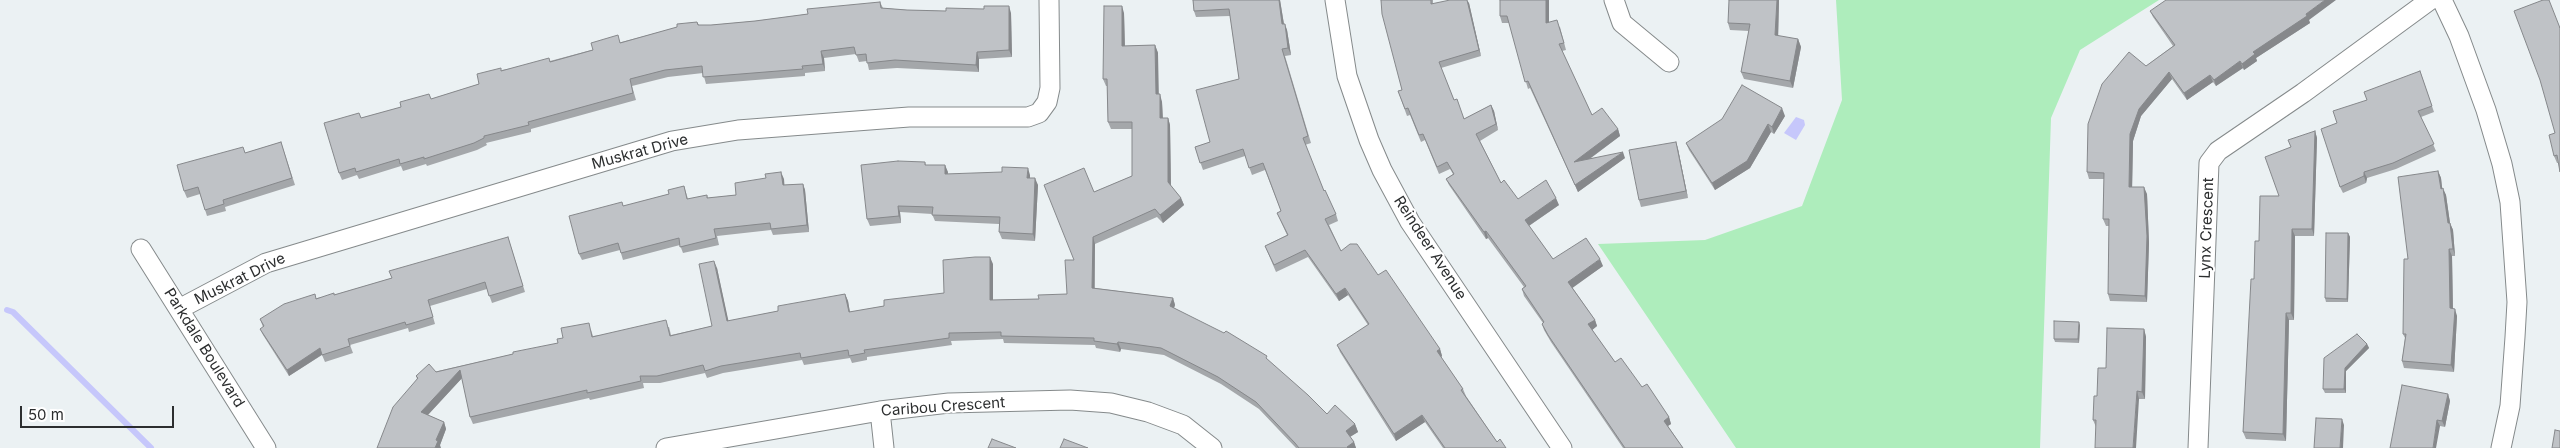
<!DOCTYPE html>
<style>
body{margin:0}
#map{position:relative;width:2560px;height:448px;overflow:hidden;background:#ebf1f3;font-family:Inter,sans-serif}
canvas{display:block}
.scale{position:absolute;left:20px;top:406px;width:154px;height:22px;box-sizing:border-box;border:2px solid #2c2e2f;border-top:0;padding-left:6px;font-size:15px;line-height:18px;white-space:nowrap;color:#2c2e2f;-webkit-text-stroke:4px #fff;paint-order:stroke}
</style>
<div id="map">
<canvas width="2560" height="448"></canvas>
<div class="scale">50 m</div>
</div>
<script>
const ctx = document.querySelector('canvas').getContext('2d');
ctx.lineJoin = 'round';
function fill(path, color) {
  ctx.fillStyle = color;
  ctx.fill(path, 'evenodd');
}
function shape(rows) {
  const path = new Path2D();
  for (const r of rows) {
    path.moveTo(r[0], r[1]);
    for (let i = 2; i < r.length; i += 2) path.lineTo(r[i], r[i + 1]);
  }
  return path;
}
function strokePath(path, color, width, dash) {
  ctx.strokeStyle = color;
  ctx.lineWidth = width;
  ctx.lineCap = dash ? 'butt' : 'round';
  ctx.setLineDash(dash || []);
  ctx.stroke(path);
}
function drawText(font, color, halo, rows, align = 'center') {
  ctx.font = font + ' Inter,sans-serif';
  ctx.lineWidth = 4;
  ctx.setLineDash([]);
  ctx.textBaseline = 'middle';
  ctx.strokeStyle = halo;
  ctx.fillStyle = color;
  for (const [text, x, y, turn = 0] of rows) {
    ctx.save();
    ctx.translate(x, y);
    ctx.rotate((+turn || 0) * Math.PI / 180);
    ctx.textAlign = isNaN(turn) ? turn : align;
    if (halo) ctx.strokeText(text, 0, 0);
    ctx.fillText(text, 0, 0);
    ctx.restore();
  }
}
fill(shape([
 [1836,0,2159,0,2080,50,2051,118,2040,448,1736,448,1598,244,1705,240,1802,206,1842,100]
]), '#aeedbc');
fill(shape([
 [1796,117,1804,120,1805,125,1796,140,1784,133]
]), '#c6c7fb');
strokePath(shape([
 [7,310,13,312,151,448]
]), '#c6c7fb', 6);
const street = shape([
 [1335,0,1347,76,1369,140,1382,170,1410,222,1562,448],
 [1614,0,1622,23,1669,62],
 [2442,0,2459,36,2486,110,2502,164,2510,202,2517,302,2515,337,2510,406,2501,448],
 [141,249,266,448],
 [179,309,266,263,672,141,738,130,909,117,1028,117,1039,113,1047,102,1050,88,1049,0],
 [880,411,884,448],
 [666,448,880,411,949,403,1070,400,1111,403,1148,412,1183,425,1212,448],
 [2198,448,2209,163,2218,151,2303,93,2430,0]
]);
strokePath(street, '#858a8b', 21);
strokePath(street, '#fff', 19);
fill(shape([
 [1193,0,1280,0,1284,24,1287,30,1291,55,1285,56,1311,143,1305,145,1324,191,1336,214,1338,221,1329,225,1341,251,1378,275,1440,349,1442,356,1441,357,1463,389,1466,396,1497,442,1506,448,1443,448,1425,422,1396,441,1340,352,1337,345,1368,325,1348,295,1339,301,1308,257,1276,272,1265,246,1287,235,1277,213,1281,211,1265,170,1252,175,1245,156,1203,170,1195,147,1210,142,1239,79,1230,16,1196,17,1194,11],
 [1381,0,1433,0,1433,4,1469,3,1481,56,1441,68,1454,100,1464,119,1491,105,1494,111,1498,130,1480,141,1501,183,1518,199,1559,205,1529,226,1553,259,1603,266,1572,287,1595,320,1597,326,1592,330,1615,362,1642,387,1669,417,1671,424,1668,426,1683,448,1623,448,1551,342,1544,330,1542,324,1543,323,1524,296,1522,289,1524,287,1488,238,1486,239,1449,185,1446,179,1453,174,1450,169,1439,174,1425,140,1421,142,1410,115,1407,116,1398,91,1402,90],
 [1500,0,1549,0,1549,22,1560,27,1566,50,1562,51,1592,115,1618,129,1620,136,1591,158,1625,158,1578,192,1530,88,1528,89,1509,23,1502,23,1500,16],
 [1779,0,1778,36,1798,39,1801,47,1793,88,1744,79,1741,72,1749,31,1730,30,1728,23],
 [2543,0,2558,163,2557,163,2554,156,2555,133],
 [880,2,883,8,907,10,1011,13,1012,57,979,59,979,72,897,68,869,70,867,61,859,62,856,54,824,58,825,71,805,73,805,76,706,84,703,73,668,77,632,86,636,100,531,129,531,132,486,143,487,145,477,150,427,166,426,164,403,171,401,166,359,179,357,175,342,180,339,173,361,118,431,99,479,84,502,70,550,61,697,22,699,25,711,25,755,21,808,14],
 [2150,11,2309,20,2310,23,2256,58,2257,61,2244,70,2243,68,2216,86,2213,82,2187,100,2172,79,2141,116,2133,141,2132,187,2147,194,2149,243,2147,302,2110,301,2108,294,2109,226,2106,226,2103,219,2104,179,2089,179,2087,172,2146,66,2173,46,2153,17],
 [1124,13,1125,46,1155,45,1158,53,1158,94,1162,102,1163,118,1168,118,1170,125,1171,186,1181,198,1184,205,1163,223,1157,217,1095,244,1095,288,1173,298,1175,305,1174,308,1268,360,1327,414,1355,424,1358,432,1350,437,1354,442,1356,448,1296,448,1259,409,1221,384,1164,355,1121,349,1120,352,1096,348,1095,345,1004,343,1003,339,951,341,952,345,867,357,867,360,852,363,850,358,804,365,802,360,723,373,707,378,705,373,660,383,643,383,644,388,590,400,589,398,473,424,470,417,462,378,428,415,444,422,446,429,440,445,377,448,417,379,416,376,513,354,558,343,563,338,591,330,593,336,669,327,671,335,712,326,717,268,728,321,778,311,845,294,848,301,850,312,884,306,944,293,993,264,993,300,1039,299,1067,294,1074,260,1094,192,1132,176,1132,129,1111,129,1108,122,1107,86,1106,86,1103,79],
 [2420,71,2434,112,2421,117,2436,151,2396,169,2367,178,2366,183,2343,193,2340,187,2337,123,2367,100],
 [1785,116,1774,134,1771,132,1750,168,1715,190,1689,150,1686,143],
 [2315,131,2317,138,2314,236,2295,236,2294,320,2289,320,2286,441,2246,439,2243,432,2254,279,2259,241,2279,196,2291,147],
 [281,142,295,185,225,207,226,211,207,216,200,194,187,198,184,191,245,153],
 [1676,142,1678,149,1688,198,1641,207,1639,200],
 [925,162,926,165,945,165,948,174,1030,175,1030,178,1038,185,1035,241,1002,239,999,232,999,224,935,221,932,214,900,212,901,223,870,226,867,219],
 [2438,171,2441,178,2442,189,2446,195,2450,223,2453,230,2455,256,2452,256,2453,309,2457,316,2454,372,2404,368,2402,361,2405,338,2403,334],
 [784,179,784,185,803,184,805,190,809,232,773,235,771,230,717,236,719,245,683,253,680,245,623,260,620,250,582,260,579,254,624,206,669,194,684,186,688,199,707,195,708,198,736,195],
 [2348,233,2350,237,2348,302,2326,302,2325,298],
 [508,237,525,292,492,303,487,289,430,306,435,324,409,332,408,328,350,345,353,353,325,362,322,355,289,376,263,335,260,329,263,327,260,319,317,298,334,295,392,278],
 [2080,325,2079,343,2055,342,2054,339],
 [2144,329,2146,337,2145,399,2139,399,2096,427,2093,420,2097,396,2106,368],
 [2367,344,2369,348,2346,371,2346,393,2325,393,2323,389],
 [2448,394,2450,401,2445,427,2440,426,2390,448]
]), '#a4a7aa');
fill(shape([
 [1279,0,1280,0,1285,31,1282,24],
 [1467,0,1469,3,1481,56,1479,50],
 [1546,0,1549,0,1549,30,1546,23],
 [1777,0,1779,0,1778,42,1775,35],
 [2325,0,2336,0,2309,20,2310,23,2256,58,2257,61,2244,70,2242,64,2253,52],
 [1009,6,1011,13,1012,57,1009,50],
 [1122,6,1124,13,1125,53,1122,46],
 [1285,24,1287,30,1291,55,1288,48],
 [1798,39,1801,47,1793,88,1790,81],
 [1155,45,1158,53,1159,102,1156,94],
 [821,51,824,58,825,71,823,64],
 [977,52,979,59,979,72,976,65],
 [2240,61,2243,68,2216,86,2214,80],
 [2169,72,2172,79,2141,116,2133,141,2132,194,2129,187,2130,134,2139,109],
 [2210,75,2213,82,2187,100,2184,93],
 [1160,94,1162,102,1163,125,1160,118],
 [1491,105,1494,111,1498,130,1496,124],
 [1782,108,1785,116,1774,134,1772,127],
 [1168,118,1170,125,1171,190,1168,182],
 [1768,124,1771,132,1750,168,1715,190,1712,183],
 [1618,129,1620,136,1577,168,1574,162],
 [2315,131,2317,138,2314,236,2312,229],
 [1676,142,1678,149,1688,198,1686,191],
 [1623,152,1625,158,1578,192,1575,185],
 [945,165,948,172,947,180,945,174],
 [1028,168,1030,175,1030,185,1027,178],
 [2438,171,2441,178,2443,196,2441,189],
 [781,172,784,179,785,192,783,185],
 [2364,172,2367,178,2366,183,2364,176],
 [1035,178,1038,185,1035,241,1033,234],
 [803,184,805,190,809,232,807,225],
 [2144,187,2147,194,2149,243,2147,302,2145,296],
 [2443,188,2446,195,2451,230,2448,223],
 [1181,198,1184,205,1163,223,1160,215],
 [1556,198,1559,205,1527,227,1525,220],
 [898,206,900,212,901,223,899,216],
 [2450,223,2453,230,2455,256,2453,249],
 [2292,229,2295,236,2294,320,2291,313],
 [1486,231,1488,238,1486,239,1484,232],
 [2348,233,2350,237,2348,302,2347,299],
 [1093,237,1095,244,1094,295,1092,288],
 [2449,249,2452,256,2453,316,2450,308],
 [990,257,993,264,993,307,990,300],
 [1600,259,1603,266,1571,289,1568,282],
 [714,261,717,268,730,328,727,321],
 [1345,288,1348,295,1339,301,1336,294],
 [845,294,848,301,851,319,849,312],
 [1173,298,1175,305,1172,313,1170,306],
 [2455,309,2457,316,2454,372,2451,365],
 [2286,313,2289,320,2286,441,2283,434],
 [1595,320,1597,326,1591,331,1588,324],
 [2079,322,2080,325,2079,343,2078,339],
 [2144,329,2146,337,2145,399,2142,392],
 [1118,342,1121,349,1120,352,1117,344],
 [2367,344,2369,348,2346,371,2346,393,2344,389,2345,368],
 [320,348,323,354,289,376,287,370],
 [1440,349,1442,356,1440,358,1437,351],
 [460,370,463,377,424,419,421,412],
 [2137,391,2139,399,2136,448,2133,448],
 [2448,394,2450,401,2445,427,2442,421],
 [1422,415,1425,422,1396,441,1394,434],
 [1669,417,1671,424,1666,427,1664,421],
 [2342,419,2344,425,2343,448,2340,448],
 [2437,420,2440,426,2436,448,2433,448],
 [444,422,446,429,440,445,441,448,435,448,436,440],
 [1355,424,1358,432,1348,438,1346,431],
 [1354,442,1356,448,1348,448,1347,447]
]), '#86888b');
const building = shape([
 [1193,0,1279,0,1282,24,1285,24,1288,48,1282,49,1308,136,1303,138,1324,191,1325,190,1336,214,1325,219,1341,251,1350,244,1357,244,1378,275,1386,270,1440,349,1437,351,1463,389,1461,390,1497,442,1500,439,1506,448,1445,448,1422,415,1394,434,1337,345,1369,324,1345,288,1336,294,1305,250,1274,265,1265,246,1288,235,1277,213,1281,211,1263,163,1249,168,1243,149,1200,163,1195,147,1210,142,1196,90,1239,79,1229,9,1194,11,1193,0],
 [1381,0,1431,0,1431,4,1450,0,1467,0,1479,50,1439,62,1454,100,1457,99,1464,119,1491,105,1496,124,1476,134,1501,183,1504,180,1518,199,1546,180,1556,198,1525,220,1553,259,1586,238,1600,259,1568,282,1595,320,1588,324,1615,362,1621,358,1642,387,1647,384,1669,417,1664,421,1683,448,1625,448,1548,335,1542,324,1544,322,1522,289,1526,286,1486,231,1484,232,1446,179,1454,174,1447,162,1437,167,1423,134,1419,135,1408,108,1405,109,1398,91,1402,90,1382,14,1381,0],
 [1500,0,1546,0,1546,23,1557,20,1564,43,1559,44,1592,115,1602,108,1618,129,1574,162,1623,152,1575,185,1528,81,1525,82,1507,16,1500,16,1500,0],
 [1729,0,1777,0,1775,35,1798,39,1790,81,1741,72,1750,24,1728,23,1729,0],
 [2166,0,2325,0,2306,14,2307,16,2253,52,2255,54,2242,64,2240,61,2214,80,2210,75,2184,93,2169,72,2139,109,2130,134,2129,187,2144,187,2147,236,2145,296,2108,294,2109,219,2103,219,2104,173,2087,172,2088,124,2102,84,2129,52,2146,66,2175,45,2150,11,2166,0],
 [2543,0,2549,0,2560,28,2560,27,2560,172,2557,155,2554,156,2549,135,2555,133,2540,80,2514,11,2543,0],
 [880,2,881,8,907,10,946,11,946,8,984,9,984,6,1009,6,1009,50,977,52,976,65,895,60,867,63,866,54,856,55,854,47,821,51,823,64,802,66,803,69,703,77,702,66,665,70,630,79,633,93,528,122,529,125,484,136,484,138,474,143,424,159,424,157,400,164,399,159,356,172,355,168,339,173,324,123,359,113,361,118,401,107,400,102,429,94,431,99,479,84,477,74,501,68,501,71,549,58,550,62,593,50,591,43,618,35,620,43,677,27,677,24,697,22,698,25,711,25,755,21,808,14,807,9,880,2],
 [1104,6,1122,6,1122,46,1155,45,1156,94,1160,94,1160,118,1168,118,1168,182,1181,198,1160,215,1155,209,1093,237,1092,288,1173,298,1170,306,1224,333,1226,331,1267,356,1266,358,1308,395,1327,414,1335,405,1355,424,1346,431,1354,442,1347,447,1348,448,1299,448,1295,443,1256,402,1218,377,1161,348,1118,342,1117,344,1094,341,1094,338,1001,336,1001,332,949,333,949,338,864,350,865,353,849,356,848,350,801,358,800,353,721,366,705,371,703,365,657,376,640,376,641,381,587,393,587,390,470,417,460,370,421,412,444,422,436,440,438,441,435,448,377,448,393,407,418,378,416,376,429,364,436,372,513,354,513,352,558,343,557,339,563,338,561,328,589,323,592,337,666,320,670,336,712,326,699,264,714,261,727,321,778,311,778,306,845,294,849,312,884,306,884,300,944,293,943,260,975,257,990,257,990,300,1039,299,1038,295,1067,294,1065,260,1074,260,1044,185,1084,168,1094,192,1132,176,1132,122,1108,122,1107,79,1103,79,1104,6],
 [2420,71,2432,106,2418,111,2434,144,2393,163,2364,172,2364,176,2340,187,2321,129,2337,123,2333,111,2367,100,2364,92,2420,71],
 [1742,85,1782,108,1772,127,1768,124,1747,161,1712,183,1686,143,1722,119,1742,85],
 [2315,131,2312,229,2292,229,2291,313,2286,313,2283,434,2243,432,2251,279,2254,279,2255,241,2259,241,2260,196,2279,196,2265,157,2291,147,2288,140,2315,131],
 [281,142,292,178,223,200,224,204,205,210,198,187,184,191,177,165,243,147,245,153,281,142],
 [1676,142,1686,191,1639,200,1629,150,1676,142],
 [898,161,925,162,925,165,945,165,945,174,1002,172,1002,167,1028,168,1027,178,1035,178,1033,234,999,232,1000,217,932,215,933,207,898,206,899,216,867,219,861,165,898,161],
 [2438,171,2441,189,2443,188,2448,223,2450,223,2453,249,2449,249,2450,308,2455,309,2451,365,2402,361,2406,334,2403,334,2404,259,2408,259,2398,177,2438,171],
 [781,172,783,185,803,184,807,225,771,229,770,223,714,229,716,238,680,247,679,238,621,253,618,243,579,254,569,216,622,202,623,206,669,194,668,190,684,186,687,199,707,195,707,198,736,195,735,183,766,178,765,174,781,172],
 [2326,233,2348,233,2347,299,2325,298,2326,233],
 [508,237,523,286,489,296,485,282,428,300,433,317,406,325,405,322,348,339,350,346,322,355,320,348,287,370,260,329,264,326,260,319,284,304,315,294,316,299,334,293,334,295,392,278,389,271,508,237],
 [2054,321,2079,322,2078,339,2054,339,2054,321],
 [2107,328,2144,329,2142,392,2137,391,2133,448,2095,448,2096,420,2093,420,2094,396,2097,396,2098,368,2106,368,2107,328],
 [2357,334,2367,344,2345,368,2344,389,2323,389,2324,358,2357,334],
 [2402,385,2448,394,2442,421,2437,420,2433,448,2390,448,2402,385],
 [2316,418,2342,419,2340,448,2314,448,2316,418],
 [2555,430,2560,431,2560,448,2552,448,2555,430],
 [992,439,1016,448,988,448,992,439],
 [1064,439,1088,448,1060,448,1064,439]
]);
fill(building, '#bfc2c6');
strokePath(building, '#86888b', 1);
drawText('15px', '#2c2e2f', '#fff', [
 ["Muskrat Drive",640,152,-15],
 ["Lynx Crescent",2207,228,-88],
 ["Reindeer Avenue",1430,248,57],
 ["Muskrat Drive",240,279,-26],
 ["Parkdale Boulevard",204,348,58],
 ["Caribou Crescent",943,407,-4]
]);
</script>
